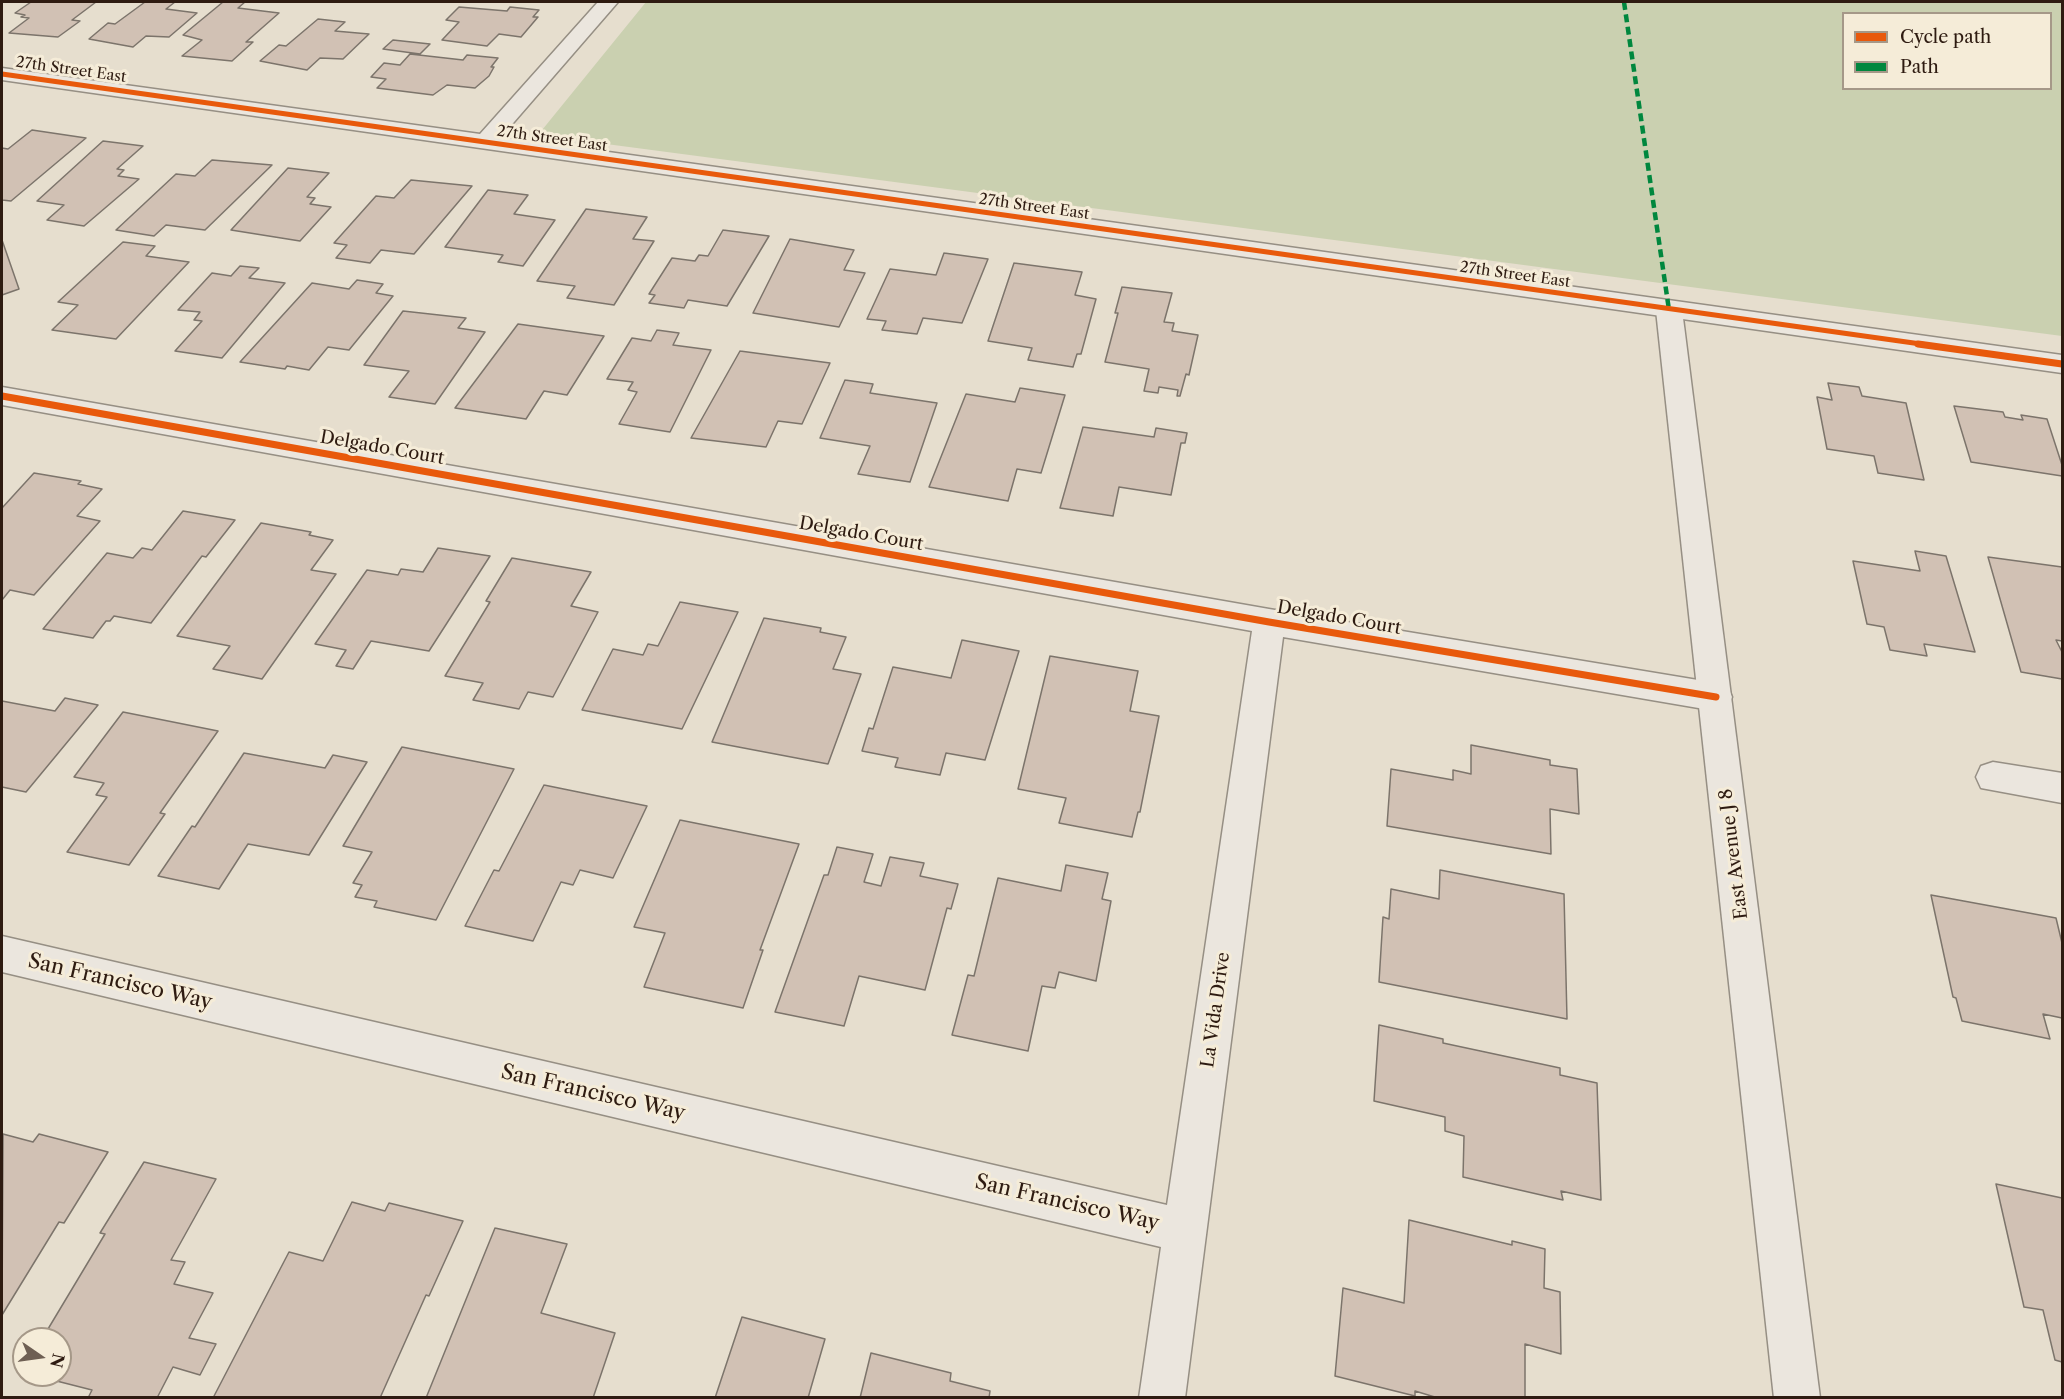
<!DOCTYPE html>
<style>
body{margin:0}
#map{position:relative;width:2064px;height:1399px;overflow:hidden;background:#e6dece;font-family:"Libre Caslon Text",serif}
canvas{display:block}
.frame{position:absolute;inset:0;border:3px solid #2e1b11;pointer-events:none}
.legend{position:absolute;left:1842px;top:12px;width:210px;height:78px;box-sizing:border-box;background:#f5ecd8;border:2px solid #a59888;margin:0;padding:8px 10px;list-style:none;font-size:18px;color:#2e1b11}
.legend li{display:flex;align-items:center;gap:12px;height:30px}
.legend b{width:30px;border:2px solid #a59888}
.north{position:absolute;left:12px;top:1327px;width:60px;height:60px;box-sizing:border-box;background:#f5ecd8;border:2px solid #a59888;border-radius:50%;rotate:103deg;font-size:16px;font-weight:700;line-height:24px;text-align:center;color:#2e1b11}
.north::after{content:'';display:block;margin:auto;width:21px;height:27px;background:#6e5f53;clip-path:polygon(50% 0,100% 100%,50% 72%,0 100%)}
</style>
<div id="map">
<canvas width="2064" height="1399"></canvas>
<div class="frame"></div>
<ul class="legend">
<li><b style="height:8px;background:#e8590c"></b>Cycle path</li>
<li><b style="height:8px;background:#00873e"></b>Path</li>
</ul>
<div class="north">N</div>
</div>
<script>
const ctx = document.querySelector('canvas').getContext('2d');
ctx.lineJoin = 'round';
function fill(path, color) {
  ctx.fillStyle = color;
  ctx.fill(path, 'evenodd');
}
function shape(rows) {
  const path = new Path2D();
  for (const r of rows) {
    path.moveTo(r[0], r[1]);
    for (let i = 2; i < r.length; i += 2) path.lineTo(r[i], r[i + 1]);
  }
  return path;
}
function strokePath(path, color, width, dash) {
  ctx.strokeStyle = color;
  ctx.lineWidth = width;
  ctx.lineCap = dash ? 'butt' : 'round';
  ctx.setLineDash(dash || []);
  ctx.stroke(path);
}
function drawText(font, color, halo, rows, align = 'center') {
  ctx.font = font + ' "Libre Caslon Text",serif';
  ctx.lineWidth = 6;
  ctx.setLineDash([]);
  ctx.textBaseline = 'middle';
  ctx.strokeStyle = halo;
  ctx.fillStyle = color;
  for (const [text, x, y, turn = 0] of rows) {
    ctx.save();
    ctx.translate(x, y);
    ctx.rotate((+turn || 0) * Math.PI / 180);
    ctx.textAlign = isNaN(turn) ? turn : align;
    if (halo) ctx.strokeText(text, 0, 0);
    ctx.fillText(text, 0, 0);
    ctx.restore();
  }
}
fill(shape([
 [646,2,2062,2,2062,336,538,135],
 [1844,14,2050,14,2050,88,1844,88]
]), '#cad0b0');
const building = shape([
 [31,2,96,2,72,20,80,21,58,37,9,33,29,18,21,17,25,15,15,13,31,2],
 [145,2,175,2,166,9,197,13,169,37,146,36,133,47,89,39,108,23,115,24,145,2],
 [223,2,245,2,238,8,279,13,246,42,253,42,232,61,182,56,202,40,183,35,223,2],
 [459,7,507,11,510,7,539,10,533,17,538,17,521,37,499,34,487,46,442,40,459,22,446,20,459,7],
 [318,19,345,22,335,31,369,34,343,59,320,58,307,70,260,61,279,45,286,46,318,19],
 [393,40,430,44,420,54,383,49,393,40],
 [410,54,463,60,467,55,498,58,491,67,494,67,489,76,475,88,447,85,433,95,377,88,386,79,371,77,384,63,400,65,410,54],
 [32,130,86,138,11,201,2,200,2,148,8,149,32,130],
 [103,141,143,146,117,169,124,170,118,176,139,179,84,226,47,220,64,205,37,201,103,141],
 [212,160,272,165,205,230,166,225,154,236,116,230,176,174,195,176,212,160],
 [288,168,329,173,307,197,315,198,310,204,331,207,300,241,231,230,288,168],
 [411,180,472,186,414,254,381,250,370,263,336,258,347,245,334,243,376,196,394,198,411,180],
 [488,190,528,195,514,214,555,220,523,266,498,262,503,255,445,247,488,190],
 [586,209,647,217,633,239,654,241,614,305,567,298,575,286,537,281,586,209],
 [723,230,769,236,727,306,688,300,684,308,649,303,655,295,649,294,672,258,695,261,699,255,708,256,723,230],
 [790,239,854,250,844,270,865,273,839,327,753,313,790,239],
 [2,240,19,289,2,295,2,240],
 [123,242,155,246,146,256,189,262,116,339,52,330,78,305,58,302,123,242],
 [944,253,988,259,962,323,923,318,917,334,882,330,886,321,867,319,890,269,936,275,944,253],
 [1014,263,1082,272,1075,295,1096,299,1081,354,1077,354,1073,367,1028,360,1032,348,988,341,1014,263],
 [240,266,259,268,249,278,285,283,222,358,175,351,202,321,194,320,200,312,178,310,212,273,231,276,240,266],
 [357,280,383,284,376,293,393,296,349,350,328,347,309,370,287,366,285,369,240,362,312,283,349,289,357,280],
 [1122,287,1172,293,1164,322,1174,323,1172,331,1198,335,1189,375,1186,374,1180,396,1177,396,1178,390,1159,387,1158,393,1144,391,1149,369,1105,362,1118,313,1115,313,1122,287],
 [403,311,466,318,458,328,485,332,435,404,389,397,409,371,364,365,403,311],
 [518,324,604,336,567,395,544,391,526,419,455,408,518,324],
 [657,330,679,333,673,345,711,350,670,432,619,424,637,392,628,390,633,382,607,379,632,338,651,341,657,330],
 [740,351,830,363,802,424,778,421,766,447,691,438,740,351],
 [845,380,873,384,870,393,937,403,910,482,858,474,870,446,820,438,845,380],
 [1828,383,1859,387,1862,396,1906,403,1924,480,1878,473,1874,456,1827,449,1817,397,1832,400,1828,383],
 [1020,388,1065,395,1041,473,1017,469,1008,501,929,487,966,394,1015,402,1020,388],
 [1954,406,2003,412,2005,417,2023,420,2021,415,2047,419,2062,465,2062,476,1971,462,1954,406],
 [1083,427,1154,437,1156,428,1187,433,1185,443,1181,443,1171,495,1119,487,1113,516,1060,508,1083,427],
 [34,473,81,481,78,484,102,489,77,516,100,521,34,595,10,590,2,600,2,508,34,473],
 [183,511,235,520,206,557,202,556,151,623,114,616,110,621,106,621,93,638,43,629,107,553,133,558,142,548,152,550,183,511],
 [261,523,311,532,309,535,333,540,311,570,336,574,262,679,213,669,230,646,177,636,261,523],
 [438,548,490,556,429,651,371,641,353,669,336,666,346,650,315,644,367,570,398,575,401,569,423,572,438,548],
 [1915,551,1946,556,1975,652,1924,644,1927,656,1890,650,1884,627,1867,624,1853,561,1920,571,1915,551],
 [1988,557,2062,567,2062,641,2056,640,2062,652,2062,679,2021,672,1988,557],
 [512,558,591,572,571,606,598,612,553,697,528,692,519,709,473,700,483,683,445,676,490,602,486,601,512,558],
 [680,602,738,612,682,729,582,710,613,649,643,655,648,644,658,646,680,602],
 [764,618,821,628,820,632,846,637,833,669,861,674,828,764,712,742,764,618],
 [962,640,1019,651,985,760,946,753,940,775,895,767,898,758,862,751,869,728,873,729,893,667,951,678,962,640],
 [1050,656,1138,671,1130,711,1159,716,1140,812,1138,812,1132,837,1059,823,1066,798,1018,789,1050,656],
 [65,698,98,705,26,792,2,787,2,701,55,711,65,698],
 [123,712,218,731,160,813,165,814,129,865,67,852,107,797,96,795,104,783,74,777,123,712],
 [1471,745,1550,760,1550,765,1577,769,1579,814,1550,809,1551,854,1387,826,1391,769,1453,780,1453,770,1471,774,1471,745],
 [402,747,514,769,436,920,374,907,377,901,355,897,362,885,353,883,372,852,343,846,402,747],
 [244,753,325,768,333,755,367,762,309,855,248,844,219,889,158,876,192,826,195,827,244,753],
 [544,785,647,806,613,878,580,870,573,885,561,882,533,941,465,926,494,870,499,871,544,785],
 [680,820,799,844,760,950,763,950,743,1008,644,987,665,933,634,927,680,820],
 [837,847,873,854,864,882,881,886,890,857,924,863,920,876,958,884,951,909,947,908,925,990,859,976,844,1026,775,1012,824,875,828,875,837,847],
 [1066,865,1108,873,1102,899,1111,901,1096,981,1059,972,1055,988,1042,986,1028,1051,952,1035,968,975,974,976,998,878,1061,891,1066,865],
 [1440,870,1564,894,1567,1019,1379,982,1383,917,1389,919,1391,889,1439,899,1440,870],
 [1931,895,2056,918,2062,943,2062,1018,2043,1014,2050,1039,1962,1021,1956,998,1953,997,1931,895],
 [1379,1025,1443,1039,1443,1043,1560,1068,1560,1075,1597,1083,1601,1200,1561,1191,1563,1200,1463,1177,1464,1136,1445,1131,1445,1117,1374,1101,1379,1025],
 [3,1134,33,1142,39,1134,108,1152,64,1223,59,1222,2,1315,3,1134],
 [144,1162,216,1179,171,1260,185,1262,174,1284,213,1293,189,1338,216,1344,200,1375,173,1367,157,1398,88,1398,92,1390,33,1375,60,1375,60,1339,42,1339,105,1234,100,1233,144,1162],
 [1996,1184,2062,1198,2062,1362,2055,1360,2043,1310,2024,1307,1996,1184],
 [352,1202,385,1211,389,1203,463,1221,429,1296,426,1295,380,1398,213,1398,289,1252,323,1261,352,1202],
 [1409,1220,1512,1245,1512,1241,1545,1249,1544,1288,1560,1292,1561,1354,1525,1344,1525,1398,1438,1398,1415,1391,1415,1396,1335,1376,1343,1288,1404,1303,1409,1220],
 [495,1228,567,1244,541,1313,615,1333,593,1398,426,1398,495,1228],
 [742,1317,825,1339,808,1398,715,1398,742,1317],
 [871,1353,951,1373,950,1381,990,1391,989,1398,860,1398,871,1353]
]);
fill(building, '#d1c1b4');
strokePath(building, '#7c746b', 1.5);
const minor = shape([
 [598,2,618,2,501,137,2062,355,2062,373,2,80,2,68,480,134,598,2],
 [2,387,1269,609,1716,683,1728,687,1732,697,1728,707,1716,711,1283,637,1185,1398,1139,1398,1161,1247,2,972,2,936,1167,1205,1252,631,2,405,2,387],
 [1993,762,2062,773,2062,803,1981,788,1976,777,1981,766,1993,762]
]);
const tertiary = shape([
 [1669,302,1678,304,1682,310,1820,1398,1774,1398,1656,310,1660,304,1669,302]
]);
strokePath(minor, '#968f84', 3);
strokePath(tertiary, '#968f84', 3);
fill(minor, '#ebe6de');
fill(tertiary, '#ebe6de');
strokePath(shape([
 [1624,2,1669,310]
]), '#00873e', 4.5, [8, 4.5]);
strokePath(shape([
 [2,74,1928,345]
]), '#e8590c', 5);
strokePath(shape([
 [1918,344,2062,364],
 [2,396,1269,622,1716,697]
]), '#e8590c', 7);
drawText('15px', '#2e1b11', '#f5ecd8', [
 ["27th Street East",71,70,8],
 ["27th Street East",552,139,8],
 ["27th Street East",1034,207,8],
 ["27th Street East",1515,275,8]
]);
drawText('18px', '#2e1b11', '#f5ecd8', [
 ["Delgado Court",382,448,10],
 ["Delgado Court",861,534,10],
 ["Delgado Court",1339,618,10],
 ["East Avenue J 8",1734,854,-97],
 ["La Vida Drive",1216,1010,-82]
]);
drawText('21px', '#2e1b11', '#f5ecd8', [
 ["San Francisco Way",120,982,13],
 ["San Francisco Way",593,1093,13],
 ["San Francisco Way",1067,1203,13]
]);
</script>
